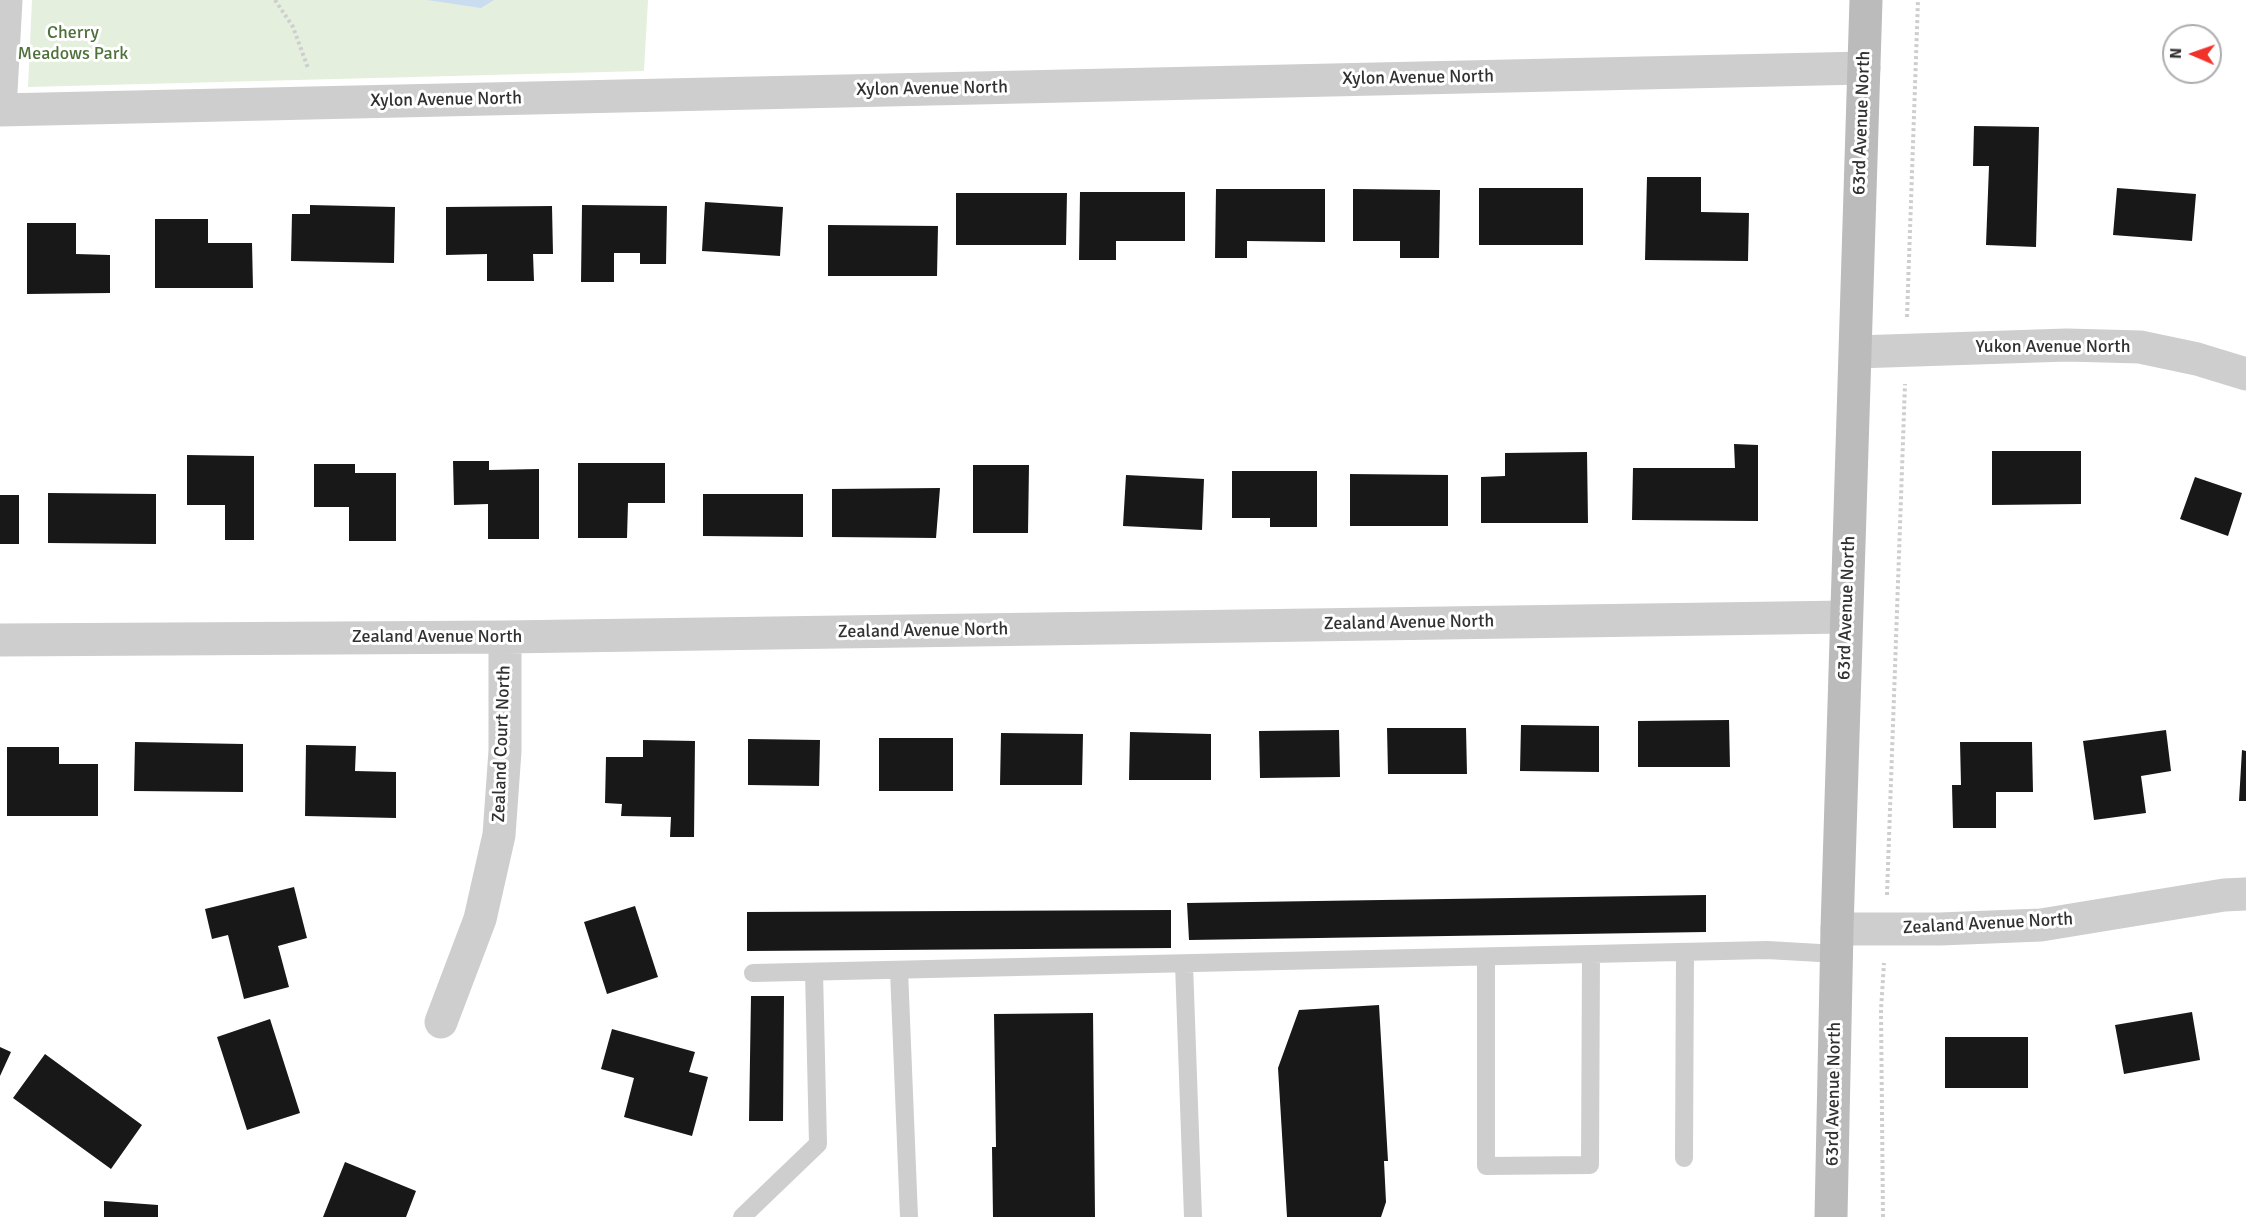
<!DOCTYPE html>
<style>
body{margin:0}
#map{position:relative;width:2246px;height:1217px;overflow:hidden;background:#fff;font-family:Signika,sans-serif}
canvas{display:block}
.north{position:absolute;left:2162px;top:24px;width:60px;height:60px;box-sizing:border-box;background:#fff;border:2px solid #adadad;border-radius:50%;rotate:272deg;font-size:16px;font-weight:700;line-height:24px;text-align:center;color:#313131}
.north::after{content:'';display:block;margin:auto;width:21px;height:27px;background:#f23129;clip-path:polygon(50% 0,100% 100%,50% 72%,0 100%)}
</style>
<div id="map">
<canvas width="2246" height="1217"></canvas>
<div class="north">N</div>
</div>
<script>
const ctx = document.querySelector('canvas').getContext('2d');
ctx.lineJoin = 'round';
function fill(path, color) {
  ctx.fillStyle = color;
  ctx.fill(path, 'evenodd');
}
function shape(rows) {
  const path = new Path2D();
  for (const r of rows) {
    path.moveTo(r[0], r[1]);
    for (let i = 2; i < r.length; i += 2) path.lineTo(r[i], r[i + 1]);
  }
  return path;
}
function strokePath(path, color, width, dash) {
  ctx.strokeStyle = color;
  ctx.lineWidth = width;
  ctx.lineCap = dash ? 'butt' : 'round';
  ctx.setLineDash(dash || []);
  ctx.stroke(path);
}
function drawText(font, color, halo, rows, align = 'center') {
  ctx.font = font + ' Signika,sans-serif';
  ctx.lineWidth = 6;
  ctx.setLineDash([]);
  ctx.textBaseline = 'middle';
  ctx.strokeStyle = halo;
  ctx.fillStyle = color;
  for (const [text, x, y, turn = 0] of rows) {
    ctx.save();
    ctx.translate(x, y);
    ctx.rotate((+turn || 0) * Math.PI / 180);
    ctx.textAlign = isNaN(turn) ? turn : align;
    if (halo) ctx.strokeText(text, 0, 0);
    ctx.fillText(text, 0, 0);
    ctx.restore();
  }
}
fill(shape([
 [32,0,648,0,644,71,28,87]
]), '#e5efde');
fill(shape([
 [427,0,494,0,481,8]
]), '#cadcef');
fill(shape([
 [1974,126,2039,127,2036,247,1986,245,1989,166,1973,166],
 [1647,177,1701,177,1701,212,1749,213,1748,261,1645,260],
 [1479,188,1583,188,1583,245,1479,245],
 [2117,188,2196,194,2192,241,2113,235],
 [1216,189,1325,189,1325,242,1247,241,1247,258,1215,258],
 [1353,189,1440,190,1439,258,1400,258,1400,241,1353,241],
 [1080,192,1185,192,1185,241,1116,241,1116,260,1079,260],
 [956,193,1067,193,1066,245,956,245],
 [705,202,783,207,780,256,702,251],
 [310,205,395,207,394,263,291,261,292,214,310,214],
 [582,205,667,206,666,264,640,264,640,253,614,253,614,282,581,282],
 [552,206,553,254,533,254,534,281,487,281,487,254,446,255,446,207],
 [155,219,208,219,208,243,252,243,253,288,155,288],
 [27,223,76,223,76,254,110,255,110,293,27,294],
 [828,225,938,226,937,276,828,276],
 [1734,444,1758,445,1758,521,1632,520,1633,468,1735,468],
 [1992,451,2081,451,2081,504,1992,505],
 [1587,452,1588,523,1481,523,1481,477,1505,476,1505,453],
 [187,455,254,456,254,540,225,540,225,505,187,505],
 [453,461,489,461,489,470,539,469,539,539,488,539,488,504,454,505],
 [578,463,665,463,665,503,628,503,627,538,578,538],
 [314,464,355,464,355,473,396,473,396,541,349,541,349,507,314,507],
 [973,465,1029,465,1028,533,973,533],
 [1232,471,1317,471,1317,527,1270,527,1270,518,1232,518],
 [1350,474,1448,475,1448,526,1350,526],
 [1126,475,1204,479,1202,530,1123,526],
 [2195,477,2242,493,2228,536,2180,519],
 [940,488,936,538,832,537,832,489],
 [48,493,156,494,156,544,48,543],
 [703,494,803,494,803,537,703,536],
 [0,495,19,495,19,544,0,544],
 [1729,720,1730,767,1638,767,1638,721],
 [1521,725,1599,726,1599,772,1520,771],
 [1387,728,1466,728,1467,774,1388,774],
 [1339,730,1340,777,1260,778,1259,731],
 [2166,730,2171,771,2141,776,2146,813,2094,820,2083,741],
 [1130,732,1211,734,1211,780,1129,780],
 [1001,733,1083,734,1082,785,1000,785],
 [879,738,953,738,953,791,879,791],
 [748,739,820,740,819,786,748,785],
 [643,740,695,741,694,837,670,837,671,817,621,816,622,804,605,803,606,757,643,757],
 [135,742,243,744,243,792,134,791],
 [1960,742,2032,742,2033,792,1996,792,1996,828,1953,828,1952,785,1961,785],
 [306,745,356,746,355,771,396,772,396,818,305,816],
 [7,747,59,747,59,764,98,764,98,816,7,816],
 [2242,750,2246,751,2246,801,2239,801],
 [294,887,307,938,278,946,289,987,244,999,228,935,212,939,205,909],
 [1706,895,1706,932,1189,940,1187,903],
 [635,906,658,977,607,994,584,922],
 [1171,910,1171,948,747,951,747,912],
 [751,996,784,996,783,1121,749,1121],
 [1379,1005,1388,1161,1384,1161,1386,1202,1381,1217,1287,1217,1278,1068,1299,1010],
 [2192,1012,2200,1060,2124,1074,2115,1025],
 [1093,1013,1095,1217,993,1217,992,1147,996,1147,994,1014],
 [270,1019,300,1113,247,1130,217,1037],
 [612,1029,695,1052,689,1072,708,1077,692,1136,624,1117,634,1078,601,1069],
 [1945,1037,2028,1037,2028,1088,1945,1088],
 [0,1047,11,1052,0,1076],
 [45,1054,142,1125,111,1169,13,1098],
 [345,1162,416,1191,406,1217,323,1217],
 [104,1201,158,1205,158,1217,104,1217]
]), '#181818');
strokePath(shape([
 [275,0,293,27,308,68],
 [1907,317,1918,0],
 [1887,895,1905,384],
 [1883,1217,1881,1010,1884,963]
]), '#cecece', 4, [3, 3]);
strokePath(shape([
 [1486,957,1486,1166,1590,1165,1591,954],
 [1184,964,1193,1217],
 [899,970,909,1217],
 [753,973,1767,950,1837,954],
 [1684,1158,1685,952],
 [742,1217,818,1144,814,972]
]), '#cecece', 18);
strokePath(shape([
 [0,110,1864,68],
 [0,110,6,0],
 [1856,352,2067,345,2140,347,2197,359,2246,374],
 [0,640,505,637,1846,617],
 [1837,929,1940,929,2041,925,2224,895,2246,894],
 [441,1022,480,919,499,835,505,751,505,637]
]), '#cecece', 33);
strokePath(shape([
 [1831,1217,1837,929,1866,0]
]), '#bbb', 33);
drawText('18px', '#4e713a', '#fff', [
 ["Cherry",73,33],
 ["Meadows Park",73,54]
]);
drawText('18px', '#313131', '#fff', [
 ["Xylon Avenue North",1418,78,-1],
 ["Xylon Avenue North",932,89,-1],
 ["Xylon Avenue North",446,100,-1],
 ["63rd Avenue North",1862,123,-88],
 ["Yukon Avenue North",2053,347],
 ["63rd Avenue North",1847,608,-88],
 ["Zealand Avenue North",1409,623,-1],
 ["Zealand Avenue North",923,631,-1],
 ["Zealand Avenue North",437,637],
 ["Zealand Court North",502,744,-88],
 ["Zealand Avenue North",1988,924,-3],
 ["63rd Avenue North",1834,1094,-89]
]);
</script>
